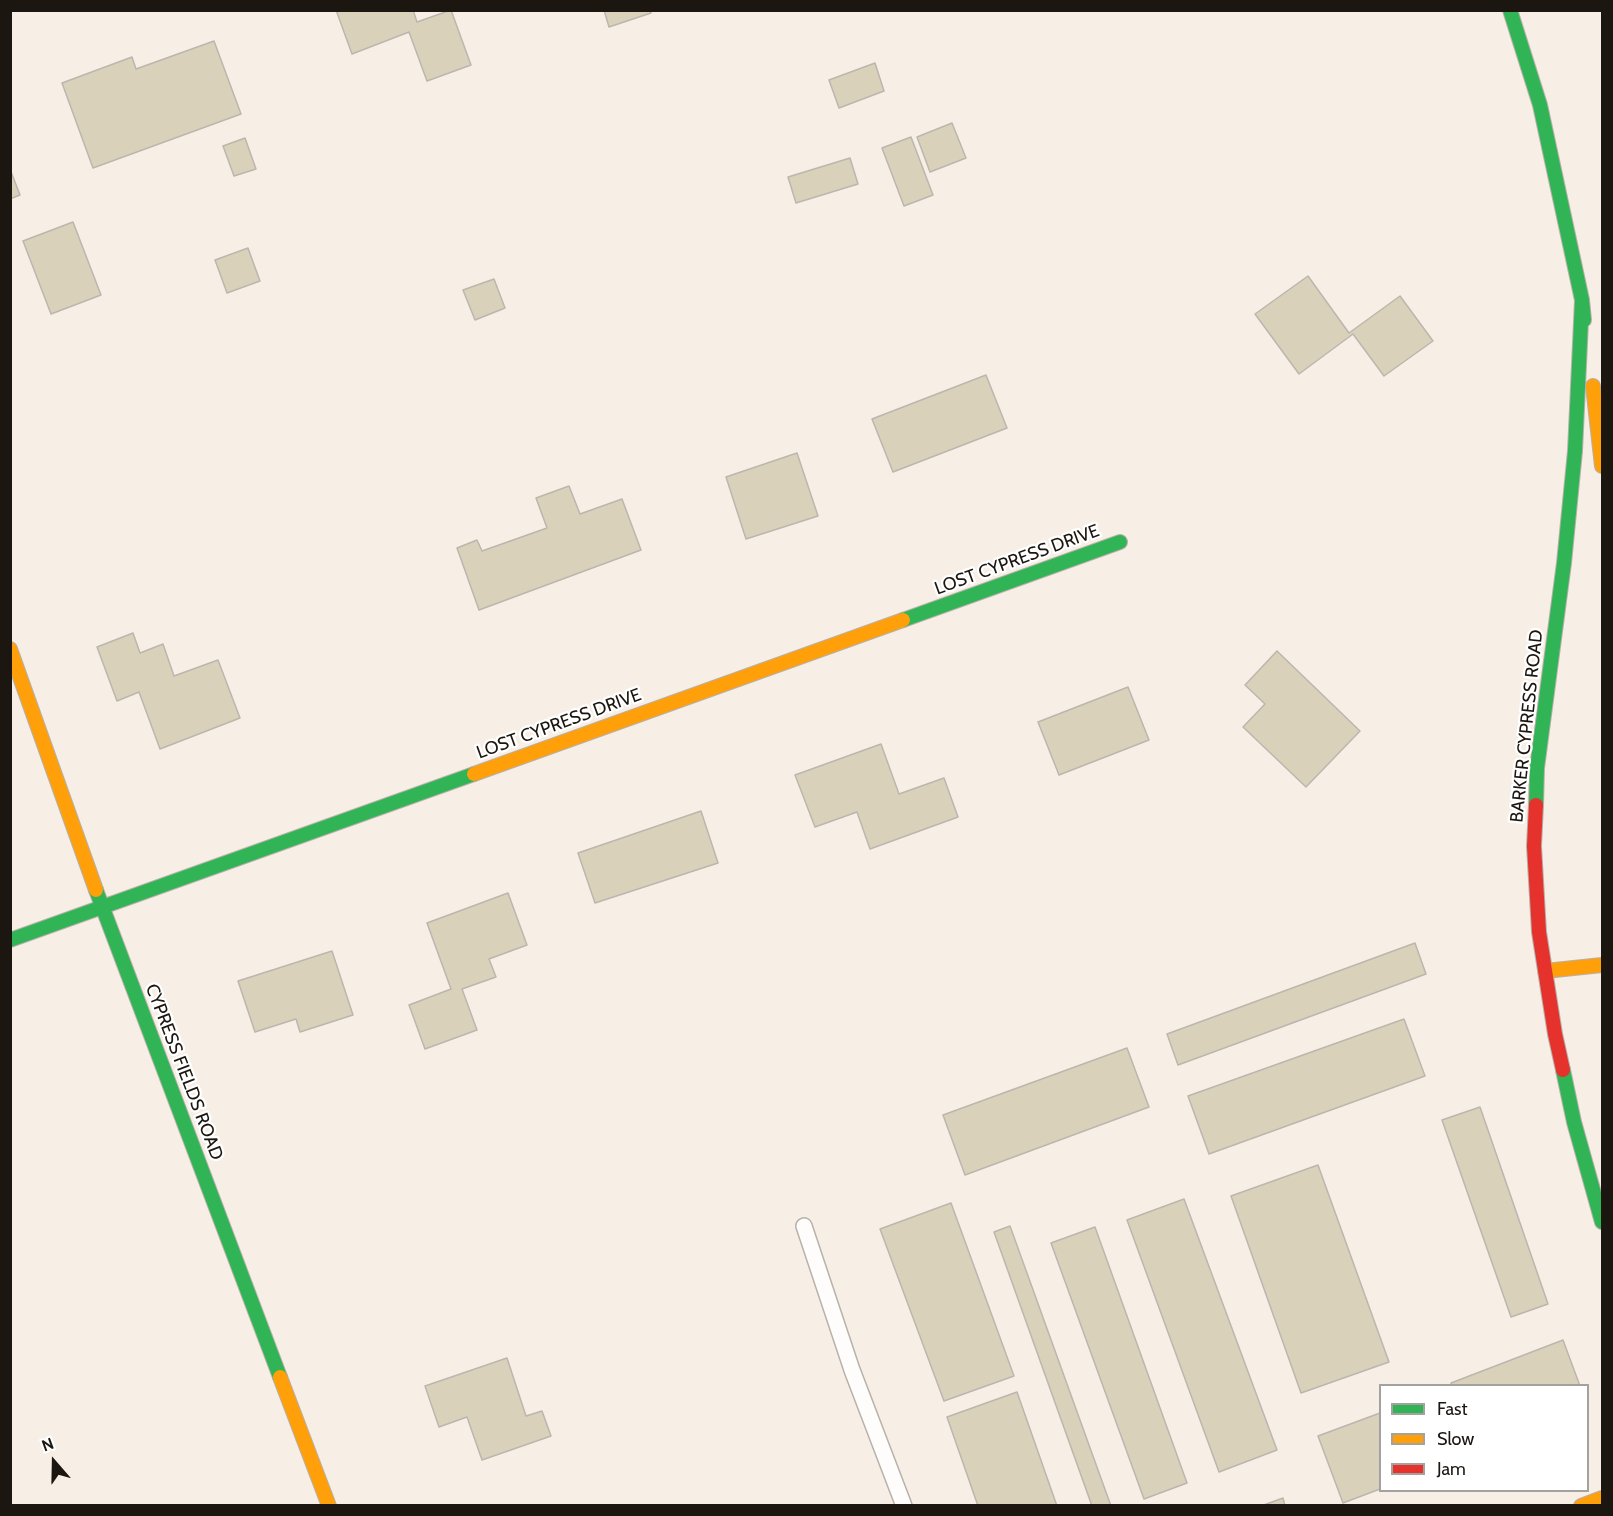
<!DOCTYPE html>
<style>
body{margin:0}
#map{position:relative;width:1613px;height:1516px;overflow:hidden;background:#f7efe6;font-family:Cabin,sans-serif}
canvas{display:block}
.frame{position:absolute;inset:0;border:12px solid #1c1610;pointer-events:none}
.legend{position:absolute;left:1379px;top:1384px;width:210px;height:108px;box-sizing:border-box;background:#fff;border:2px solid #a4a29f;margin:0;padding:8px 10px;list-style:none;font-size:18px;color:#1c1610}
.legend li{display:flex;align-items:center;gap:12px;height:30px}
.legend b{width:30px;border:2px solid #a4a29f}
.north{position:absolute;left:24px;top:1432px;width:60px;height:60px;-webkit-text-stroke:4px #fff;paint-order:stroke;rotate:340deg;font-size:16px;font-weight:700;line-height:24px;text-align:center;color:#1c1610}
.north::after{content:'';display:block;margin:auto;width:21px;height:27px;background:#1c1610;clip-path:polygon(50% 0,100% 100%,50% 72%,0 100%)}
</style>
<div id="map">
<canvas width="1613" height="1516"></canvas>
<div class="frame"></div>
<ul class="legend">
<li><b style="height:8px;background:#30b455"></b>Fast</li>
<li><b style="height:8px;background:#ff9f0a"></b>Slow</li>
<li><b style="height:8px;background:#e5322d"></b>Jam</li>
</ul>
<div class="north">N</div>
</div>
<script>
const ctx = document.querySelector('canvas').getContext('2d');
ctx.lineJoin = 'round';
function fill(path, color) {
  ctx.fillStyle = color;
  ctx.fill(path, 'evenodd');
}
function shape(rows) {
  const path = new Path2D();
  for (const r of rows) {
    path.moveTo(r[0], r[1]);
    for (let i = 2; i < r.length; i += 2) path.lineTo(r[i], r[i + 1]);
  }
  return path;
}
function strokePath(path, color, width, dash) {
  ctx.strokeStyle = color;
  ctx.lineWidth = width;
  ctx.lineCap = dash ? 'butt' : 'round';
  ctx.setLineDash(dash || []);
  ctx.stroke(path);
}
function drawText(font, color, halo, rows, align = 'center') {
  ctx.font = font + ' Cabin,sans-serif';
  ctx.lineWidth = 4.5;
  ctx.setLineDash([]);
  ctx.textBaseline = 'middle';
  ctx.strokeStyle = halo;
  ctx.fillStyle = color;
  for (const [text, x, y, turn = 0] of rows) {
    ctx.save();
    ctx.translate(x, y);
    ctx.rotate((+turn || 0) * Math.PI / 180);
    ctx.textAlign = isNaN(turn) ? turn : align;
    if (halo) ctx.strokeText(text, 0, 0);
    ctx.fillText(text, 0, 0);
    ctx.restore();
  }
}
const building = shape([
 [336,10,413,10,417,22,451,10,471,65,427,81,409,32,352,54,336,10],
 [604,10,650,10,651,13,609,27,604,10],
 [214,41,241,114,93,168,62,83,132,57,136,69,214,41],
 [875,63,884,91,839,108,829,80,875,63],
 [952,123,966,158,930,172,917,137,952,123],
 [911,137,933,195,904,206,882,148,911,137],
 [245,138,256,169,234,176,223,146,245,138],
 [850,158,858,184,796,203,788,177,850,158],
 [10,169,20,195,10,199,10,169],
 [73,222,101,295,51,314,23,241,73,222],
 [248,248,260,281,227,293,215,260,248,248],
 [1308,276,1349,333,1400,296,1433,341,1384,376,1353,334,1299,374,1255,314,1308,276],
 [494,279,505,308,475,320,463,290,494,279],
 [986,375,1007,428,893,472,872,419,986,375],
 [797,453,818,516,746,539,726,477,797,453],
 [569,486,580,514,622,499,641,550,479,610,457,548,477,540,482,551,547,528,536,498,569,486],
 [133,633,140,653,163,644,174,676,218,660,240,718,160,749,139,692,117,701,97,647,133,633],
 [1277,651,1360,731,1306,787,1243,727,1265,704,1245,685,1277,651],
 [1128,687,1149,740,1059,775,1038,722,1128,687],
 [881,744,899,794,944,778,958,817,870,849,857,812,815,827,795,775,881,744],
 [701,811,718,863,595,903,578,853,701,811],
 [508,893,527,945,489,959,496,977,462,989,477,1030,425,1049,409,1005,451,989,427,923,508,893],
 [1415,943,1426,974,1178,1065,1167,1034,1415,943],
 [332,951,353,1015,300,1032,296,1019,255,1032,238,981,332,951],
 [1404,1019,1425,1076,1209,1154,1188,1096,1404,1019],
 [1127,1048,1149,1107,965,1175,943,1115,1127,1048],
 [1480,1107,1548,1304,1511,1317,1442,1120,1480,1107],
 [1318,1165,1389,1362,1301,1393,1231,1196,1318,1165],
 [1184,1199,1277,1450,1219,1472,1127,1220,1184,1199],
 [951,1203,1014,1376,944,1401,880,1229,951,1203],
 [1010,1226,1111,1506,1092,1506,994,1232,1010,1226],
 [1095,1227,1187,1483,1144,1499,1051,1243,1095,1227],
 [1563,1340,1580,1386,1452,1386,1451,1383,1563,1340],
 [507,1358,526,1416,542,1411,551,1436,482,1460,467,1417,439,1427,425,1386,507,1358],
 [1017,1392,1057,1506,978,1506,947,1417,1017,1392],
 [1380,1413,1380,1489,1343,1503,1318,1436,1380,1413],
 [1283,1498,1285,1506,1261,1506,1283,1498]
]);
fill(building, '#dad1ba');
strokePath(building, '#bbb6ae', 1.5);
const lane = shape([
 [804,1226,852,1370,904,1506]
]);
const fast = shape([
 [1510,10,1540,105,1582,300,1584,320],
 [903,620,1120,542],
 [1536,805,1537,768,1564,563,1575,451,1582,300],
 [96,890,280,1377],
 [10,940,474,774],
 [1563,1070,1574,1122,1602,1222]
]);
const slow = shape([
 [1593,386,1602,466],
 [10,649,96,890],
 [474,774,903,620],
 [1545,971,1602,965],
 [280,1377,329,1506],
 [1581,1506,1602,1498]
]);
const jam = shape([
 [1536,805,1534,846,1539,932,1555,1034,1563,1070]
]);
strokePath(lane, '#b7b1aa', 18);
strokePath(fast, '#b7b1aa', 16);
strokePath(slow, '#b7b1aa', 16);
strokePath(jam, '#b7b1aa', 16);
strokePath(lane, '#fefdfb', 15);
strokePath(fast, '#30b455', 14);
strokePath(slow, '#ff9f0a', 14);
strokePath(jam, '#e5322d', 14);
drawText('18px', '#1c1610', '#fff', [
 ["LOST CYPRESS DRIVE",1017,560,-20],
 ["LOST CYPRESS DRIVE",559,724,-20],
 ["BARKER CYPRESS ROAD",1527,726,-84],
 ["CYPRESS FIELDS ROAD",184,1072,69]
]);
</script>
